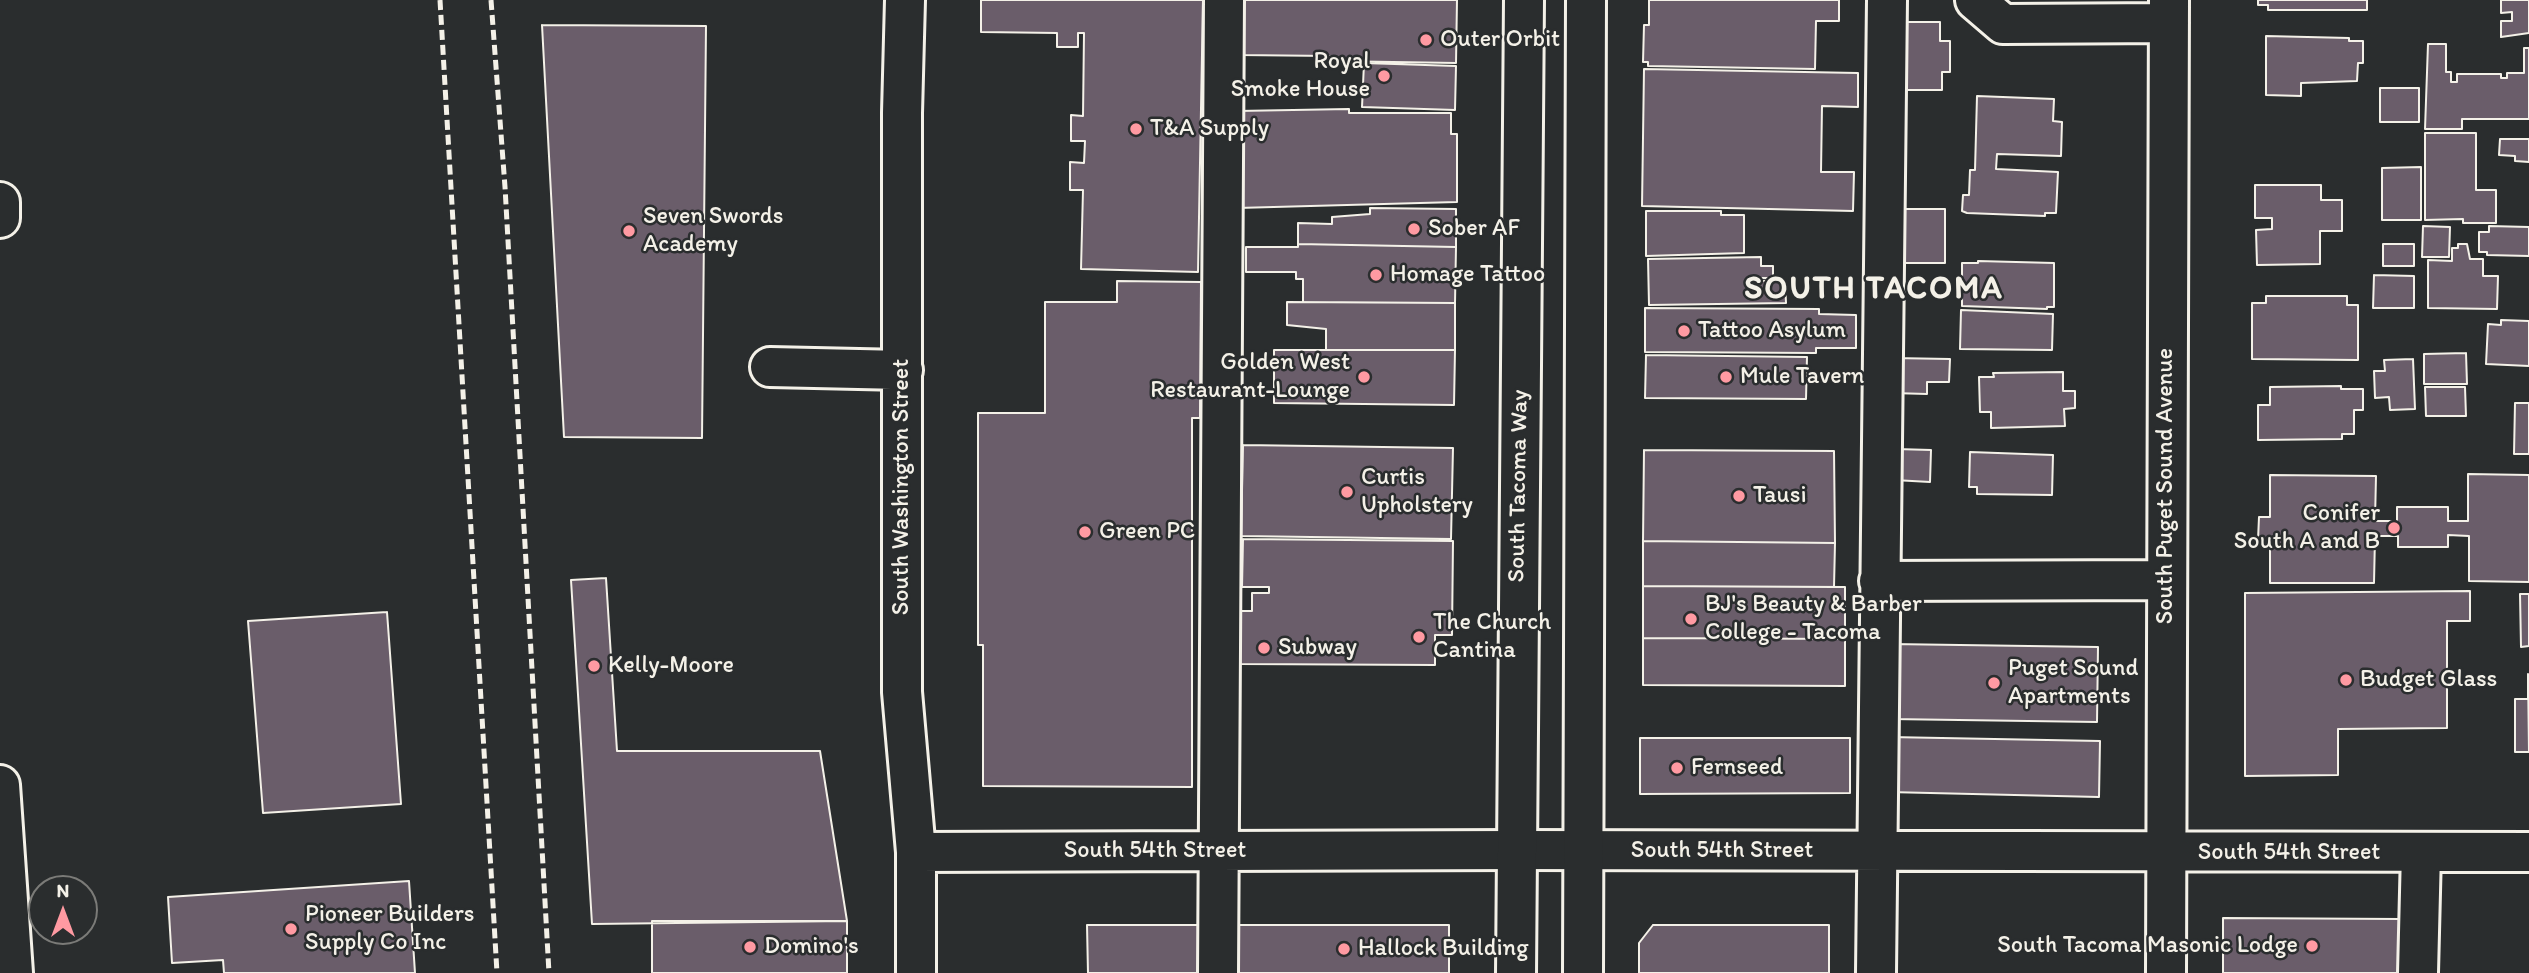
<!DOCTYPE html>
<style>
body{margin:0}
#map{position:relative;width:2529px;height:973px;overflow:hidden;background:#2a2d2e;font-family:Itim,sans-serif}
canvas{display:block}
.north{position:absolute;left:28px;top:875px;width:70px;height:70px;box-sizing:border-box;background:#2a2d2e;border:2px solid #7b7b78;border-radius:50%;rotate:0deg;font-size:19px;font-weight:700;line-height:28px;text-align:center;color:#f4f1e8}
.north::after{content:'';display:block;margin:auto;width:24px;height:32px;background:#ff9aa2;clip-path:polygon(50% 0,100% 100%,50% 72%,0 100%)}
</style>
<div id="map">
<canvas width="2529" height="973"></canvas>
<div class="north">N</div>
</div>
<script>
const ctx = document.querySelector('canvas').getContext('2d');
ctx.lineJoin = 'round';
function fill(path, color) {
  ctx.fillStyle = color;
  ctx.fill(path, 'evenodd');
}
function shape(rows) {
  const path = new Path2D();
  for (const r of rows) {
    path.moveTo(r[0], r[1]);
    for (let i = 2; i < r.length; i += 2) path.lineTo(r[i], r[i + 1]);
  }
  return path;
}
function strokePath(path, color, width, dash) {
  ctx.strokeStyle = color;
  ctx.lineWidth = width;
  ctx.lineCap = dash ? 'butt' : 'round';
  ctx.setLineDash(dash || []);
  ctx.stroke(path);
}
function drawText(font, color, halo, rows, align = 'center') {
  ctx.font = font + ' Itim,sans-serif';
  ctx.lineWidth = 5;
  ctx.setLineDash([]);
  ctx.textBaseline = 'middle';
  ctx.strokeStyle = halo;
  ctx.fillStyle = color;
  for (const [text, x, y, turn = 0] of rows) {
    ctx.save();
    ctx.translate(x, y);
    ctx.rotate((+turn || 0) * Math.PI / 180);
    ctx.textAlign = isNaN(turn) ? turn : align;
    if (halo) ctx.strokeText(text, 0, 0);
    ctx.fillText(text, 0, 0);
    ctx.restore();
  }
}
const building = shape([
 [981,0,1203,0,1198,272,1081,269,1083,190,1070,190,1070,162,1084,163,1085,141,1071,141,1071,115,1083,116,1084,33,1078,33,1078,47,1057,47,1057,33,981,32,981,0],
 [1240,0,1457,0,1456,63,1330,61,1331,56,1239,55,1240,0],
 [1649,0,1839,0,1839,21,1816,21,1815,69,1648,66,1648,62,1643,62,1644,25,1649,25,1649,0],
 [2258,0,2367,0,2367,10,2268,10,2268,5,2258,5,2258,0],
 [2501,0,2529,0,2529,33,2501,37,2501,21,2512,21,2512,12,2501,13,2501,0],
 [1900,22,1940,22,1940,41,1950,41,1950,72,1942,72,1942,90,1900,90,1900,22],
 [542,25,706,26,702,438,564,437,542,25],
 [2266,36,2349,38,2349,41,2363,41,2363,63,2358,63,2357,81,2301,83,2301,96,2266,95,2266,36],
 [2428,44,2446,44,2446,72,2451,72,2451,82,2457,82,2457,74,2501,74,2501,78,2507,78,2507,73,2524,73,2524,48,2529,48,2529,119,2462,119,2462,129,2425,129,2428,44],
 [1364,63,1456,66,1455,110,1362,107,1364,63],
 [1644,69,1858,73,1858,107,1822,106,1821,172,1854,172,1853,211,1642,206,1644,69],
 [2380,88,2419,88,2419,122,2380,122,2380,88],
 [1977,96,2054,99,2053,121,2062,122,2061,156,1997,154,1996,169,2058,172,2056,213,2045,213,2045,216,1967,213,1962,211,1963,195,1969,195,1970,170,1975,170,1977,96],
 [1349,109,1349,113,1451,113,1451,134,1457,134,1457,202,1237,208,1237,111,1349,109],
 [2425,133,2476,133,2476,190,2496,190,2496,223,2463,223,2463,219,2425,220,2425,133],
 [2500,139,2529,139,2529,162,2515,161,2515,156,2499,155,2500,139],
 [2421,167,2421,220,2382,220,2382,168,2421,167],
 [2255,185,2321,185,2321,200,2342,200,2342,231,2320,231,2320,264,2257,265,2256,230,2272,229,2272,218,2255,218,2255,185],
 [1370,208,1456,209,1456,247,1298,244,1298,223,1332,224,1332,217,1370,214,1370,208],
 [1898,209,1945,209,1945,263,1898,263,1898,209],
 [1646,211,1721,211,1721,215,1744,215,1744,253,1646,256,1646,211],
 [2423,226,2450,227,2449,257,2422,257,2423,226],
 [2489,226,2529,227,2529,256,2487,255,2487,252,2479,252,2479,232,2489,232,2489,226],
 [1298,244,1456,247,1455,303,1303,302,1303,279,1296,279,1296,272,1246,272,1246,247,1298,247,1298,244],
 [2383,244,2414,244,2414,266,2383,266,2383,244],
 [2458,244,2467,244,2470,259,2483,259,2483,276,2498,276,2497,309,2428,308,2428,260,2452,261,2452,248,2458,248,2458,244],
 [1761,257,1761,266,1773,266,1773,278,1761,278,1761,281,1785,280,1786,303,1649,305,1648,259,1761,257],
 [1978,261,2054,263,2054,307,2047,307,2047,309,1962,306,1962,263,1978,263,1978,261],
 [2374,275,2414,276,2414,308,2373,308,2374,275],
 [1117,281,1201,282,1200,418,1192,418,1192,787,983,786,983,645,978,645,978,413,1045,413,1045,302,1117,302,1117,281],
 [2266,296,2347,296,2347,305,2358,305,2358,360,2252,359,2252,303,2266,303,2266,296],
 [1287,302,1455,303,1455,350,1326,350,1326,329,1287,325,1287,302],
 [1645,308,1819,309,1819,314,1856,315,1856,348,1816,348,1816,353,1645,352,1645,308],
 [1961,310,2053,314,2052,350,1960,349,1961,310],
 [2501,320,2529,321,2529,366,2486,364,2488,324,2501,325,2501,320],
 [1274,350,1455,350,1454,405,1274,403,1274,350],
 [2466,353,2467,384,2424,384,2424,354,2466,353],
 [1646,355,1807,357,1806,399,1645,398,1646,355],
 [1893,358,1950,359,1949,382,1927,382,1927,394,1892,393,1893,358],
 [2413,359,2415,409,2390,410,2389,397,2375,398,2374,371,2385,371,2384,360,2413,359],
 [2063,372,2063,391,2075,391,2075,408,2064,409,2065,426,1991,428,1991,412,1980,412,1979,377,1994,377,1993,373,2063,372],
 [2341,386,2341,389,2363,389,2363,410,2354,410,2354,434,2342,434,2342,439,2258,440,2258,405,2270,405,2270,387,2341,386],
 [2425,387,2465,387,2466,416,2426,416,2425,387],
 [2515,403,2529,403,2529,454,2514,454,2515,403],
 [1243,445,1453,448,1451,539,1241,536,1243,445],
 [1896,449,1931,450,1930,482,1894,480,1896,449],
 [1644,450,1834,451,1835,543,1643,541,1644,450],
 [1970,452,2053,455,2052,495,1977,494,1977,487,1969,487,1970,452],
 [2468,474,2529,475,2529,582,2469,581,2469,536,2448,535,2448,547,2398,547,2398,536,2375,536,2374,583,2270,583,2270,540,2258,540,2259,517,2270,517,2270,475,2376,476,2375,521,2397,521,2397,507,2448,507,2448,521,2468,521,2468,474],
 [1243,539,1453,541,1452,635,1435,635,1435,665,1240,664,1240,611,1252,611,1252,593,1269,593,1269,587,1242,587,1243,539],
 [1643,541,1835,543,1834,587,1643,586,1643,541],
 [606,578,617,751,820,751,847,921,592,924,571,580,606,578],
 [1643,586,1845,587,1845,639,1643,638,1643,586],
 [2470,591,2470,621,2447,621,2447,728,2338,729,2338,775,2245,776,2245,593,2470,591],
 [2520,594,2529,594,2529,646,2521,647,2520,594],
 [387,612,401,804,263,813,248,621,387,612],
 [1643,638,1845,639,1845,686,1643,685,1643,638],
 [1891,644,2098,647,2097,722,1890,719,1891,644],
 [2528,674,2529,752,2515,752,2515,699,2528,699,2528,674],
 [1889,737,2100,741,2099,797,1888,792,1889,737],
 [1640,738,1850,738,1850,793,1640,794,1640,738],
 [409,881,415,973,224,973,223,960,172,963,168,897,409,881],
 [2223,918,2401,919,2401,973,2223,973,2223,918],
 [652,921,847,921,847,973,652,973,652,921],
 [1087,925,1201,925,1202,973,1088,973,1087,925],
 [1239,925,1449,925,1449,973,1239,973,1239,925],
 [1653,925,1829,925,1829,973,1639,973,1639,943,1653,925]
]);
fill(building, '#6a5d6a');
strokePath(building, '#f4f1e8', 2);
const minor = shape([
 [905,0,902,113,902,692,916,852,916,973],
 [1975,0,2003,24,2169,23],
 [0,202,0,218],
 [770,367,903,370],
 [1879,581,2165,580],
 [0,785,13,973],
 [916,852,1517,850,2529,852],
 [1218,973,1224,0],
 [1876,973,1887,0],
 [2166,973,2169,0],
 [2418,973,2421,852]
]);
const major = shape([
 [1516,973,1524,0],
 [1583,973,1586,0]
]);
strokePath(minor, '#f4f1e8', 44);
strokePath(major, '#f4f1e8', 44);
strokePath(minor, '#2a2d2e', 38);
strokePath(major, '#2a2d2e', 38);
strokePath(shape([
 [440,0,497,973],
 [491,0,505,187,549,973]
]), '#f4f1e8', 5, [10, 5]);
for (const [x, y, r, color] of [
 [1426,40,7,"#ff9aa2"],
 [1384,76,7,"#ff9aa2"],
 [1136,129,7,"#ff9aa2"],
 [1414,229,7,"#ff9aa2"],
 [629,231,7,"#ff9aa2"],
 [1376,275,7,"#ff9aa2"],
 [1684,331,7,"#ff9aa2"],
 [1364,377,7,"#ff9aa2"],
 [1726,377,7,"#ff9aa2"],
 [1347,492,7,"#ff9aa2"],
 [1739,496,7,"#ff9aa2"],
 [2394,528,7,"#ff9aa2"],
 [1085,532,7,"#ff9aa2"],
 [1691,619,7,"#ff9aa2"],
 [1419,637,7,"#ff9aa2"],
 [1264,648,7,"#ff9aa2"],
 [594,666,7,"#ff9aa2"],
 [2346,680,7,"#ff9aa2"],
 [1994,683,7,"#ff9aa2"],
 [1677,768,7,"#ff9aa2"],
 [291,929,7,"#ff9aa2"],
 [2312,946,7,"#ff9aa2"],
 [750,947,7,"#ff9aa2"],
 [1344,949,7,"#ff9aa2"]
]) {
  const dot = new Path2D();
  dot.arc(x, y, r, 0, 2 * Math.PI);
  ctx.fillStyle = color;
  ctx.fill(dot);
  strokePath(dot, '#2a2d2e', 2.5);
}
drawText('24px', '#f4f1e8', '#2a2d2e', [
 ["Outer Orbit",1440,40],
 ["Royal",1370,62,"right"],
 ["Smoke House",1370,90,"right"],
 ["T&A Supply",1150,129],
 ["Seven Swords",643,217],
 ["Academy",643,245],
 ["Sober AF",1428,229],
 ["Homage Tattoo",1390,275],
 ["Tattoo Asylum",1698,331],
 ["Golden West",1350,363,"right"],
 ["Restaurant-Lounge",1350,391,"right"],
 ["Mule Tavern",1740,377],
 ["Curtis",1361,478],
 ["Upholstery",1361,506],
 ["Tausi",1753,496],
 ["Conifer",2380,514,"right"],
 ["South A and B",2380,542,"right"],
 ["Green PC",1099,532],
 ["BJ's Beauty & Barber",1705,605],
 ["College - Tacoma",1705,633],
 ["The Church",1433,623],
 ["Cantina",1433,651],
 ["Subway",1278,648],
 ["Kelly-Moore",608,666],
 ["Puget Sound",2008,669],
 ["Apartments",2008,697],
 ["Budget Glass",2360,680],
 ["Fernseed",1691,768],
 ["Pioneer Builders",305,915],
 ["Supply Co Inc",305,943],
 ["South Tacoma Masonic Lodge",2298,946,"right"],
 ["Domino's",764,947],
 ["Hallock Building",1358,949]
], 'left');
drawText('24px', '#f4f1e8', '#2a2d2e', [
 ["South Tacoma Way",1519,486,-89],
 ["South Puget Sound Avenue",2166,486,-90],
 ["South Washington Street",902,487,-90],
 ["South 54th Street",1155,851],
 ["South 54th Street",1722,851],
 ["South 54th Street",2289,853]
]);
ctx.letterSpacing = '2px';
drawText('bold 32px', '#f4f1e8', '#2a2d2e', [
 ["SOUTH TACOMA",1874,290]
]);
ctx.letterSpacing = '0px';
</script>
